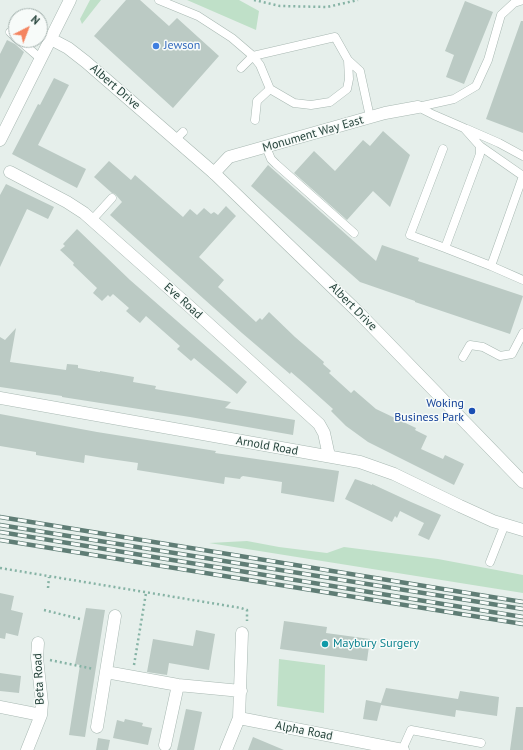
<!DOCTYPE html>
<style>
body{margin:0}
#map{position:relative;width:523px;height:750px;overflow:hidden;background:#e6efeb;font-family:"PT Sans",sans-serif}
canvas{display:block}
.north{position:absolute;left:8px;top:8px;width:40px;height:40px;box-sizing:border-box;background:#f7fbf9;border:1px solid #a3b1ad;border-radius:50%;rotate:42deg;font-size:11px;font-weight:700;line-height:16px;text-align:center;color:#24423a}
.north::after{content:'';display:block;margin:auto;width:14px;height:18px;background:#f4845f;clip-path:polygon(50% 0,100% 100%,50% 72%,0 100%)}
</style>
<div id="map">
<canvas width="523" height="750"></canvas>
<div class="north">N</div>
</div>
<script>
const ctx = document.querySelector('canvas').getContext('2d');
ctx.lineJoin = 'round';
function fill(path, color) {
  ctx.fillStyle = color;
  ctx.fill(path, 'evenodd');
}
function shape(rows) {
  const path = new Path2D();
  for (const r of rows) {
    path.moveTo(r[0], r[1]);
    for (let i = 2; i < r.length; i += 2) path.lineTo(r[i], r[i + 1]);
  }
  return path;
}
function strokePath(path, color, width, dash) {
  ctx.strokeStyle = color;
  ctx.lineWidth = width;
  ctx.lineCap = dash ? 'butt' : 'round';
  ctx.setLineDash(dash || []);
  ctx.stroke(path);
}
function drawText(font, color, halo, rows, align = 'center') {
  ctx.font = font + ' "PT Sans",sans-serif';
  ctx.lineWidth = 3;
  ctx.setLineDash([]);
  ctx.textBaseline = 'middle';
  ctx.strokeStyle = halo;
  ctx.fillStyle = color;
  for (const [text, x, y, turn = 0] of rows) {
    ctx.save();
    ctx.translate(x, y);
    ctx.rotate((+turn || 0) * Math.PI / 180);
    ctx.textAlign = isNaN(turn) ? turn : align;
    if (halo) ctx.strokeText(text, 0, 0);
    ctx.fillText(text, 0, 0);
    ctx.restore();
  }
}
fill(shape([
 [90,0,101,0,82,24,80,19],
 [187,0,239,0,259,11,256,30],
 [247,541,279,547,327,553,344,547,438,559,523,575,523,593,209,543],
 [279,659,325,665,324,713,277,706]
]), '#bfe0c8');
fill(shape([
 [126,0,140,0,169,26,177,18,219,56,173,108,94,36],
 [465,1,493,12,464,84,446,77,454,55,445,51],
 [521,21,523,21,523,133,486,119],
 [7,40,15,44,24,52,0,99,0,54],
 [54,78,69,85,38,145,86,169,77,188,12,154,38,104,40,105],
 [383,131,410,155,390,207,373,191,347,220,294,173,314,151,335,171,363,140,370,146],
 [109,161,131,180,135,175,183,217,190,209,197,215,204,208,211,214,214,212,218,215,226,206,236,216,199,257,224,280,218,287,256,322,260,318,262,320,269,312,295,337,324,362,323,364,331,371,329,373,351,393,354,390,376,409,416,428,415,430,427,436,421,449,443,459,445,455,464,464,454,485,368,442,346,426,331,411,333,409,305,384,291,372,290,374,242,333,110,215,122,202,115,194,112,193,94,177],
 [268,165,376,261,382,245,419,258,418,261,523,296,510,334,415,302,415,301,360,282,251,186],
 [6,184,54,207,48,219,27,209,0,267,0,195],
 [77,229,130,280,247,382,237,394,194,358,191,361,177,349,180,346,146,316,140,323,126,311,129,308,113,294,110,297,108,295,102,301,93,293,97,288,73,265,74,263,60,250,65,246,63,244],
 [16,328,10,362,66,370,67,364,78,365,78,368,100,372,100,371,134,377,133,382,156,386,155,389,231,402,225,408,295,420,293,435,190,417,62,397,62,396,0,387,0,337,5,340],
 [0,414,97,432,216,451,215,453,339,471,334,502,281,493,282,482,243,476,241,477,240,479,225,477,224,484,137,470,138,463,103,458,85,455,84,463,36,455,36,452,0,446],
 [355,479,372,485,372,484,411,502,441,515,429,540,418,535,424,523,400,511,397,518,395,516,392,522,345,499],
 [0,593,14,596,11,610,23,613,18,636,6,633,5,639,0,638],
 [86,608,105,610,85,737,69,735,80,665,75,664],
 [284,621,327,627,326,633,370,639,367,661,280,649],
 [196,630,215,634,209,670,169,663,167,675,147,672,153,639,193,646],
 [0,673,21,676,19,693,0,691],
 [386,688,458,699,460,691,499,697,497,716,456,710,455,717,381,705,377,721,363,719,366,700,381,703],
 [516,707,523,707,523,750,510,750],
 [186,709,202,712,194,750,177,750],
 [125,719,143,723,142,726,152,728,148,745,113,738,117,720,124,722],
 [253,737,284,750,248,750],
 [98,738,110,740,108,750,96,750]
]), '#bbcac4');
const service = shape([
 [159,0,198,16,232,38,253,56,260,65,270,89,257,101,255,120],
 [10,32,16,38],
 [19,40,41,59],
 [348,60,360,71,370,117],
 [241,68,253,56,335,37,348,60,349,79,347,89,330,102,311,105,294,103,270,89],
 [418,107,434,115,464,128,480,146,523,176,491,266,445,248],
 [418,107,454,99,476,86,488,60,501,15,514,3,523,0],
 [467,129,499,143,523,156],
 [175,140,183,132],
 [266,147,271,159,276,164,354,233],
 [443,149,410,235,445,248,480,154,480,146],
 [92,220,112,198],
 [491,266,523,280],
 [463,357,470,345,483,347,500,356,512,354,523,333],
 [490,562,505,524],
 [402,750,411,730,481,743]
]);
const minor = shape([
 [10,172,67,202,84,213,189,306,319,424,324,433,329,456],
 [214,173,229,157,385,113,418,107],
 [0,398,360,462,394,474,460,506,493,521,523,530],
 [106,672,178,685,241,691],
 [0,707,41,715],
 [239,718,403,750],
 [97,727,115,616],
 [165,745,178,685],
 [27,750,41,715,42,703,37,658,38,643],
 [226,750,239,718,242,633]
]);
const tertiary = shape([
 [51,39,68,48,86,62,214,173,358,312,523,482],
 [0,140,70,0]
]);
strokePath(service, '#a8b8b2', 9);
strokePath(minor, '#a8b8b2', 13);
strokePath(tertiary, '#a8b8b2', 13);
strokePath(shape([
 [254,0,280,6,327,7,358,0],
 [0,568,241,608,247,610,247,621],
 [48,588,49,577],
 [44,610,80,619],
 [50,660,94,669],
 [134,665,146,593]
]), '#86b3a5', 2.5, [2, 3]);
strokePath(service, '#fff', 8);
strokePath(minor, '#fff', 12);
strokePath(tertiary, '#fff', 12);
const rail = shape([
 [0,517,523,602],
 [0,525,523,609],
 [0,532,523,617],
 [0,540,523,624]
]);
strokePath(rail, '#5f7d75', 4.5);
strokePath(rail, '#f7fbf9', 3, [9]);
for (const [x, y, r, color] of [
 [156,46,4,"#3f7fe0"],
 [472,411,4,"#1a4fb4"],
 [325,644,4,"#0f9aa8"]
]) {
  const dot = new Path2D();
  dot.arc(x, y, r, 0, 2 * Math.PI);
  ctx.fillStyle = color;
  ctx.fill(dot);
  strokePath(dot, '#f7fbf9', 1.5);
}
drawText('12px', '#366cbe', '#f7fbf9', [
 ["Jewson",164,46]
], 'left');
drawText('12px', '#24423a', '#f7fbf9', [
 ["Albert Drive",115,87,41],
 ["Monument Way East",313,134,-16],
 ["Eve Road",183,301,42],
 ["Albert Drive",353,307,45],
 ["Arnold Road",267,446,10],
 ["Beta Road",39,679,-93],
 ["Alpha Road",304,731,11]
]);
drawText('12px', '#164399', '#f7fbf9', [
 ["Woking",464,404],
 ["Business Park",464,418]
], 'right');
drawText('12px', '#0d838f', '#f7fbf9', [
 ["Maybury Surgery",333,644]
], 'left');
</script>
